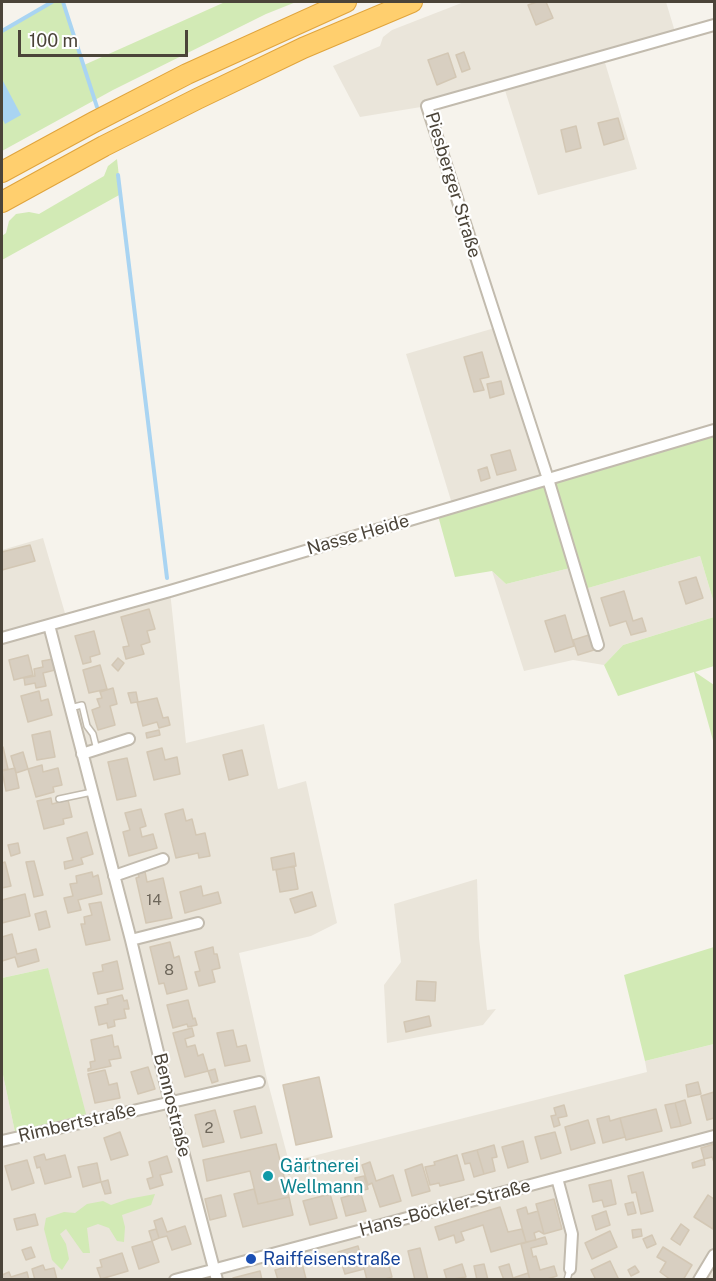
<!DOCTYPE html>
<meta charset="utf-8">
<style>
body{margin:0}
#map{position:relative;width:716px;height:1281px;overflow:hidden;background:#f6f3ec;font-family:"Public Sans",sans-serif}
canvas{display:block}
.frame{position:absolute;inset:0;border:3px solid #4b4439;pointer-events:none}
.scale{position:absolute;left:18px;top:30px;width:170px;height:27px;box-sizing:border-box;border:3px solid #4b4439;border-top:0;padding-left:8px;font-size:18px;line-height:21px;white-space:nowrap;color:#4b4439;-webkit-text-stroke:4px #fff;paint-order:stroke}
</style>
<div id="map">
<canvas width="716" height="1281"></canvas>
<div class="frame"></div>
<div class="scale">100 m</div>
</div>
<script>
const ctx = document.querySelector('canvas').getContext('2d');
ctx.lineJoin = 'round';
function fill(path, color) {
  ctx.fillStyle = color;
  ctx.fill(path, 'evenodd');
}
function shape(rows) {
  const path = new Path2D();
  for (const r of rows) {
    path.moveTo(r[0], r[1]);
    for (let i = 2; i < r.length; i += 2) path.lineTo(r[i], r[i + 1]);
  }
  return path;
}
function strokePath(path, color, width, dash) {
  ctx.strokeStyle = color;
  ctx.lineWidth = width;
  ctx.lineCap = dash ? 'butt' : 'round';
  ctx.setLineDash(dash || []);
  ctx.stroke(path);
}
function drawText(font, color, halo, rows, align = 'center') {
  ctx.font = font + ' "Public Sans",sans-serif';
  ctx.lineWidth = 4.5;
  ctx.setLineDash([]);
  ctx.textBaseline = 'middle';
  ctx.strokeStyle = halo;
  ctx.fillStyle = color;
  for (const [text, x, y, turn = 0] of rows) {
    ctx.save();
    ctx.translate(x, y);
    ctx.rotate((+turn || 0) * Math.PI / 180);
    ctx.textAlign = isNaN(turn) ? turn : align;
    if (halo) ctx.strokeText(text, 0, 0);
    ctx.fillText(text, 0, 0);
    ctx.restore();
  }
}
fill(shape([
 [464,2,666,2,676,35,603,56,637,169,538,195,503,84,427,106,360,117,333,66,380,46,383,37,392,30],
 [498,327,548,479,453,507,406,354],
 [43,538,67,620,170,591,186,743,264,724,278,789,306,781,337,923,311,936,239,953,267,1079,289,1162,647,1072,645,1061,714,1044,714,1279,2,1279,2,1070,15,1132,48,968,2,978,2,550],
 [700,556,714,603,714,617,623,645,604,665,573,660,524,671,492,571,506,584,574,567,581,590],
 [477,879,479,938,487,1010,496,1009,483,1025,387,1043,384,985,401,962,394,904]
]), '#eae5da');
fill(shape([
 [52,2,63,2,84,65,225,2,296,2,266,14,113,90,2,151,2,30],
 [117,159,121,194,2,260,2,236,6,233,9,221,16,214,29,212,39,214,104,176,108,166],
 [714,430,714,603,700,556,581,590,574,567,506,584,492,571,455,577,437,512],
 [714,617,714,666,695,672,714,685,714,744,694,672,618,696,604,665,623,645],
 [714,947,714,1044,645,1061,624,975],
 [48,968,86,1114,15,1132,2,1070,2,978],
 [155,1194,151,1205,122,1215,125,1227,124,1242,117,1241,109,1228,98,1224,87,1228,90,1253,83,1253,66,1229,60,1234,66,1244,69,1259,62,1270,52,1260,44,1229,46,1218,64,1212,75,1213,87,1204,103,1201,111,1205,128,1199]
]), '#d2eab5');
fill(shape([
 [2,79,21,115,5,124,2,118]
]), '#a9d4f2');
strokePath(shape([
 [63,2,97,107],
 [2,31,52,2],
 [118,175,167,578]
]), '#a9d4f2', 4);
const building = shape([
 [537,2,546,2,553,18,536,25,528,5,537,2],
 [464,52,470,69,462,72,456,55,464,52],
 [448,53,456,77,437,85,428,60,448,53],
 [618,118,624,139,604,145,598,123,618,118],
 [576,126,581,148,566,152,561,130,576,126],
 [482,352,489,377,480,379,484,390,474,392,464,357,482,352],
 [501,381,504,394,490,398,487,384,501,381],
 [510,450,516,470,497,475,491,455,510,450],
 [487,467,490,478,481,481,478,470,487,467],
 [30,545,35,561,2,570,2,552,30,545],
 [696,577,703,598,686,604,679,582,696,577],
 [624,591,633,621,642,618,646,631,631,635,626,621,610,626,601,598,624,591],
 [149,609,155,629,147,631,150,642,141,645,144,654,126,659,123,647,129,646,121,617,149,609],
 [565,615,574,646,555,652,545,621,565,615],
 [94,631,100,654,90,657,91,662,83,664,75,636,94,631],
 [592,634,597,649,578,655,573,640,592,634],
 [28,655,33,675,14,680,9,660,28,655],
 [118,658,124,663,118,671,112,665,118,658],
 [53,659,55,670,43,673,46,686,36,688,35,683,25,685,24,678,35,676,34,669,43,667,42,661,53,659],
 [100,665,107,689,89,693,83,670,100,665],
 [113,688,117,704,110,706,115,725,98,730,92,710,100,707,97,699,102,698,100,692,113,688],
 [39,691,41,701,48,699,52,715,28,722,21,696,39,691],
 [136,692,138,702,157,698,163,718,168,717,170,725,159,728,157,722,143,726,137,702,131,703,128,693,136,692],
 [159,730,160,735,147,738,146,733,159,730],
 [50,731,55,757,37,760,32,735,50,731],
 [3,747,8,769,2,770,2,747,3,747],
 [162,748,165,760,177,757,180,774,154,780,147,752,162,748],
 [242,750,248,775,229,780,223,755,242,750],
 [23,752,28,769,16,773,11,756,23,752],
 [127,758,136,796,117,800,108,762,127,758],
 [42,765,43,772,58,768,62,785,53,787,54,792,36,797,28,769,42,765],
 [15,768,19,788,6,791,2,771,15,768],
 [51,798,52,804,68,800,72,817,63,819,64,824,44,829,37,801,51,798],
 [141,809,146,826,140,828,142,837,153,834,157,848,129,856,123,832,130,830,125,813,141,809],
 [183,809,186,821,192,819,196,835,205,833,210,856,199,858,198,853,176,858,165,814,183,809],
 [87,832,93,854,81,858,83,864,65,869,64,862,73,860,67,838,87,832],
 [18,843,20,853,11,856,8,845,18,843],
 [294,853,296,866,273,870,271,858,294,853],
 [34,861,43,895,34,897,26,862,34,861],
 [5,862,11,886,2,888,2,863,5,862],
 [294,866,298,889,280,892,276,870,294,866],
 [92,872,93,877,98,875,102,894,78,900,81,910,68,913,64,898,73,896,70,884,77,883,76,876,92,872],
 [145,872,147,882,163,878,172,918,146,923,136,878,139,877,138,874,145,872],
 [201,886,203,896,218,892,221,903,185,913,180,892,201,886],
 [312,892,316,906,295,913,290,899,312,892],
 [25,894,30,916,2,923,2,900,25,894],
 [101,902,110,940,86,945,81,924,85,924,84,917,92,915,89,904,101,902],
 [46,911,50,927,39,930,35,914,46,911],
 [12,934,17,954,36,949,39,961,18,967,15,957,2,961,2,937,12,934],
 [170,942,174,958,179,956,187,989,167,994,164,983,159,984,150,947,170,942],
 [213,947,214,954,217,954,220,968,212,970,215,982,199,986,195,972,200,971,195,952,213,947],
 [117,961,123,989,98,994,93,973,103,971,102,965,117,961],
 [417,981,436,982,435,1001,416,1000,417,981],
 [122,995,124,1001,127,1000,129,1009,124,1009,126,1018,114,1020,115,1026,108,1028,107,1023,99,1025,95,1007,108,1004,107,999,122,995],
 [188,1000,193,1019,195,1018,197,1025,188,1027,187,1024,173,1028,167,1005,188,1000],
 [429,1016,431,1026,406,1032,404,1022,429,1016],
 [192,1028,194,1036,185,1039,187,1047,195,1045,198,1056,203,1054,208,1071,185,1077,173,1033,192,1028],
 [233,1030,237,1047,246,1045,250,1061,225,1066,217,1033,233,1030],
 [112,1035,114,1047,118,1046,121,1058,109,1060,111,1066,88,1071,88,1069,91,1068,90,1062,95,1061,91,1040,112,1035],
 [148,1067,155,1089,138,1094,131,1072,148,1067],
 [215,1069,218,1081,212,1083,208,1071,215,1069],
 [105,1070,109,1085,117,1083,120,1098,95,1103,88,1074,105,1070],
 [319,1077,332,1137,296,1145,283,1085,319,1077],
 [698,1082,701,1094,688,1097,686,1085,698,1082],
 [714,1092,714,1118,707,1120,701,1096,714,1092],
 [685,1100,691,1123,681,1126,675,1103,685,1100],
 [675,1103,681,1126,671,1128,665,1105,675,1103],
 [564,1105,567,1116,558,1118,560,1125,554,1127,551,1116,556,1115,554,1108,564,1105],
 [255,1106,262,1133,241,1138,234,1111,255,1106],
 [656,1109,662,1131,626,1140,620,1118,656,1109],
 [215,1110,224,1142,203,1147,195,1115,215,1110],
 [609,1116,610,1121,620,1118,625,1137,603,1143,597,1119,609,1116],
 [588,1120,595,1143,571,1150,565,1127,588,1120],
 [120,1132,128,1155,111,1160,104,1138,120,1132],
 [555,1132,561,1153,541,1159,535,1137,555,1132],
 [523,1141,528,1162,508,1168,502,1147,523,1141],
 [276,1144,289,1197,258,1204,250,1171,207,1181,203,1160,276,1144],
 [714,1144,714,1162,712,1157,704,1159,701,1148,714,1144],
 [494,1145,497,1157,492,1158,495,1171,484,1174,477,1150,494,1145],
 [477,1150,484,1174,474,1177,470,1163,465,1164,462,1154,477,1150],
 [44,1154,46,1160,65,1155,71,1177,45,1184,40,1167,37,1168,34,1157,44,1154],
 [457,1155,464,1180,440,1186,439,1183,430,1185,425,1167,435,1165,434,1162,457,1155],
 [167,1156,172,1172,160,1175,163,1185,150,1189,147,1179,153,1177,149,1162,167,1156],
 [308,1159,311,1168,289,1174,286,1165,308,1159],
 [704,1159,705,1165,693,1168,692,1163,704,1159],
 [27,1160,34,1183,12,1190,5,1166,27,1160],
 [370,1162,376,1181,393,1175,401,1201,380,1207,372,1183,368,1185,362,1165,370,1162],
 [97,1163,101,1182,83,1187,78,1167,97,1163],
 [422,1164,430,1191,412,1196,405,1170,422,1164],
 [643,1172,653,1211,641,1214,636,1192,632,1193,628,1176,643,1172],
 [364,1176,368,1189,360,1191,366,1211,346,1216,341,1198,359,1193,355,1178,364,1176],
 [108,1180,111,1193,105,1194,101,1182,108,1180],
 [611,1180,616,1204,604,1207,602,1200,593,1202,589,1185,611,1180],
 [254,1189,258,1204,289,1197,293,1215,243,1227,234,1194,254,1189],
 [330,1194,337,1218,310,1225,303,1201,330,1194],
 [221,1195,226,1216,210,1220,205,1199,221,1195],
 [708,1195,714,1199,713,1229,694,1217,708,1195],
 [554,1199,562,1229,544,1234,536,1204,554,1199],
 [633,1202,636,1213,628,1215,625,1204,633,1202],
 [500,1207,508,1232,522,1229,526,1242,491,1252,483,1225,461,1232,464,1240,456,1243,454,1235,439,1240,435,1227,500,1207],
 [526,1207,528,1214,538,1211,544,1234,539,1231,534,1233,536,1240,526,1242,517,1210,526,1207],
 [606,1211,610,1225,596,1230,592,1216,606,1211],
 [35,1214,38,1225,17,1230,14,1219,35,1214],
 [162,1218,167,1232,185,1226,191,1244,172,1250,167,1236,159,1238,154,1221,162,1218],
 [681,1224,689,1230,680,1245,671,1239,681,1224],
 [156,1229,159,1238,152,1241,149,1231,156,1229],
 [641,1229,642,1236,633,1238,632,1230,641,1229],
 [610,1231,617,1247,592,1259,585,1243,610,1231],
 [652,1235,656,1244,647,1248,643,1239,652,1235],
 [545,1237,547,1244,531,1248,533,1257,536,1256,540,1270,554,1266,557,1276,544,1280,530,1280,521,1244,545,1237],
 [152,1241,159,1262,139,1269,132,1247,152,1241],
 [358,1246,364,1269,345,1274,338,1252,358,1246],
 [31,1247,35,1257,26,1260,22,1250,31,1247],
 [663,1247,692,1265,683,1280,671,1280,660,1272,666,1262,657,1257,663,1247],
 [420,1248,428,1280,415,1280,408,1251,420,1248],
 [122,1253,128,1271,101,1279,97,1268,102,1267,100,1260,122,1253],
 [387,1258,392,1277,382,1280,367,1280,363,1264,387,1258],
 [610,1261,619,1280,596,1280,591,1270,610,1261],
 [302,1263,306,1279,278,1280,275,1270,302,1263],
 [462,1264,466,1277,447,1280,444,1270,462,1264],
 [484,1264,488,1280,477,1280,474,1266,484,1264],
 [509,1264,513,1278,528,1273,530,1280,504,1280,499,1267,509,1264],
 [43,1265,45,1270,54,1268,57,1280,35,1280,32,1269,43,1265],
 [635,1266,639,1272,631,1276,628,1270,635,1266],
 [260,1271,262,1280,234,1280,233,1278,260,1271],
 [9,1272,11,1277,27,1272,29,1280,2,1280,2,1275,9,1272]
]);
fill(building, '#d8cfc1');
strokePath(building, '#d3c7b4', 1.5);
const service = shape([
 [70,708,82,705,87,726,93,734,97,750],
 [59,799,92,792],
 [567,1280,570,1269]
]);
const minor = shape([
 [49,625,131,940,170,1102,217,1280],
 [2,638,170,591,714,430],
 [598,645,548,479,427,106,714,25],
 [82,754,129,739],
 [114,876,163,859],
 [131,940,198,923],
 [2,1141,259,1082],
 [557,1178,572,1234,570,1269],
 [175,1280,714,1136],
 [699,1280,714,1255]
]);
const motorway = shape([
 [2,172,94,122,187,74,346,2],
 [2,202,104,146,197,99,303,48,412,2]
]);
strokePath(service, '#c2bbae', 8);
strokePath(minor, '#c2bbae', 14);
strokePath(motorway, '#e0a43c', 22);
strokePath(service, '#fff', 5);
strokePath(minor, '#fff', 10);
strokePath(motorway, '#ffcf6e', 20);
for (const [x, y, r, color] of [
 [268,1176,6,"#0f9aa8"],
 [251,1259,6,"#1a4fb4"]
]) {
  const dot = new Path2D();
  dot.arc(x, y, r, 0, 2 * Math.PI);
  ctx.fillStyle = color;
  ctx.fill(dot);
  strokePath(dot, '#fff', 2);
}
drawText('15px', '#6e675b', null, [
 ["14",154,900],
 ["8",169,970],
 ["2",209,1128]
]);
drawText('18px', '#4b4439', '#fff', [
 ["Piesberger Straße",453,185,73],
 ["Nasse Heide",358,535,-16],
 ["Bennostraße",172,1105,76],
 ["Rimbertstraße",77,1123,-13],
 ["Hans-Böckler-Straße",445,1208,-15]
]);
drawText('18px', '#0d838f', '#fff', [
 ["Gärtnerei",280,1166],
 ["Wellmann",280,1187]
], 'left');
drawText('18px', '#164399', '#fff', [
 ["Raiffeisenstraße",263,1259]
], 'left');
</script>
